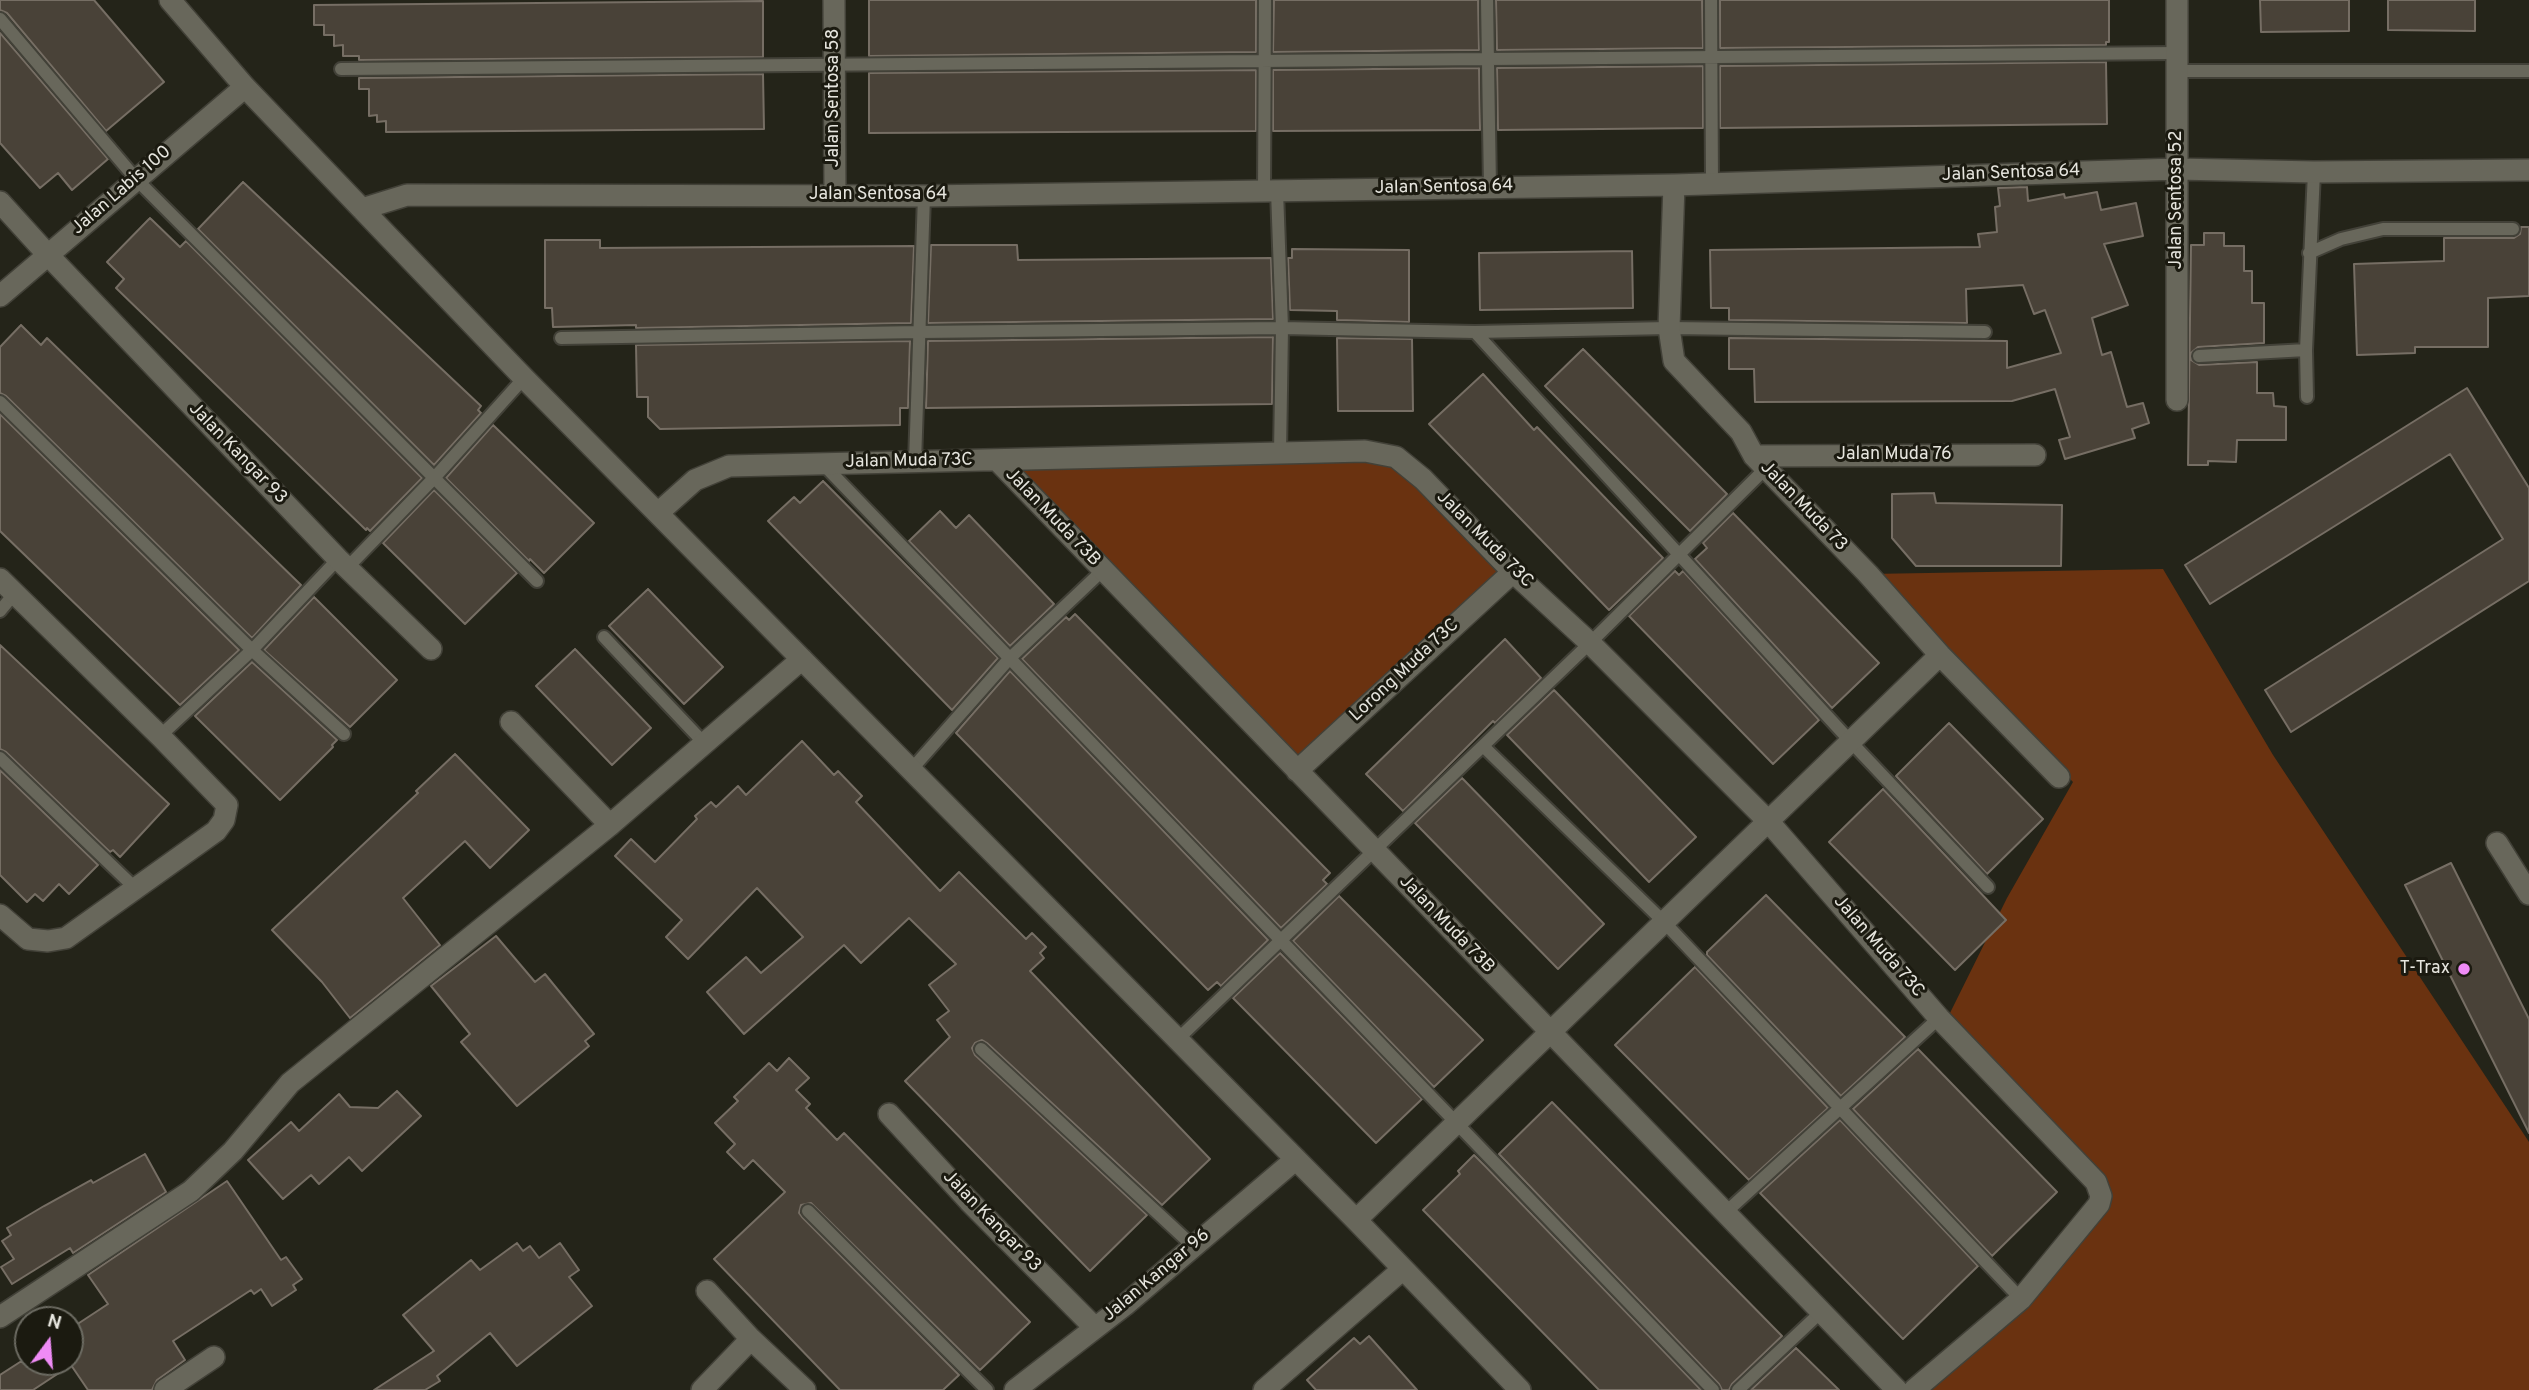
<!DOCTYPE html>
<style>
body{margin:0}
#map{position:relative;width:2529px;height:1390px;overflow:hidden;background:#242419;font-family:Overpass,sans-serif}
canvas{display:block}
.north{position:absolute;left:14px;top:1306px;width:70px;height:70px;box-sizing:border-box;background:#1b1a10;border:2px solid #6c6b62;border-radius:50%;rotate:16deg;font-size:19px;font-weight:700;line-height:28px;text-align:center;color:#e6e5de}
.north::after{content:'';display:block;margin:auto;width:24px;height:32px;background:#ef8bf6;clip-path:polygon(50% 0,100% 100%,50% 72%,0 100%)}
</style>
<div id="map">
<canvas width="2529" height="1390"></canvas>
<div class="north">N</div>
</div>
<script>
const ctx = document.querySelector('canvas').getContext('2d');
ctx.lineJoin = 'round';
function fill(path, color) {
  ctx.fillStyle = color;
  ctx.fill(path, 'evenodd');
}
function shape(rows) {
  const path = new Path2D();
  for (const r of rows) {
    path.moveTo(r[0], r[1]);
    for (let i = 2; i < r.length; i += 2) path.lineTo(r[i], r[i + 1]);
  }
  return path;
}
function strokePath(path, color, width, dash) {
  ctx.strokeStyle = color;
  ctx.lineWidth = width;
  ctx.lineCap = dash ? 'butt' : 'round';
  ctx.setLineDash(dash || []);
  ctx.stroke(path);
}
function drawText(font, color, halo, rows, align = 'center') {
  ctx.font = font + ' Overpass,sans-serif';
  ctx.lineWidth = 6;
  ctx.setLineDash([]);
  ctx.textBaseline = 'middle';
  ctx.strokeStyle = halo;
  ctx.fillStyle = color;
  for (const [text, x, y, turn = 0] of rows) {
    ctx.save();
    ctx.translate(x, y);
    ctx.rotate((+turn || 0) * Math.PI / 180);
    ctx.textAlign = isNaN(turn) ? turn : align;
    if (halo) ctx.strokeText(text, 0, 0);
    ctx.fillText(text, 0, 0);
    ctx.restore();
  }
}
fill(shape([
 [1396,457,1513,572,1297,771,997,460],
 [2163,569,2273,755,2529,1142,2529,1390,1932,1390,2101,1208,2097,1179,1950,1013,2007,898,2073,782,1869,574]
]), '#6a3210');
const building = shape([
 [0,0,94,0,164,82,106,131,7,13,0,10,0,0],
 [869,0,1256,0,1256,52,869,56,869,0],
 [1274,0,1478,0,1479,50,1273,52,1274,0],
 [1496,0,1702,0,1703,48,1497,50,1496,0],
 [1720,0,2109,0,2109,42,2106,42,2106,45,1720,48,1720,0],
 [2260,0,2349,0,2349,31,2261,32,2260,0],
 [2388,0,2475,0,2475,31,2388,30,2388,0],
 [763,1,763,57,359,60,359,56,343,56,343,45,334,46,334,35,324,35,324,25,314,25,314,5,763,1],
 [0,33,108,159,72,190,58,173,40,188,0,143,0,33],
 [2106,62,2107,124,1720,128,1720,66,2106,62],
 [1703,66,1703,128,1498,130,1497,68,1703,66],
 [1479,68,1480,130,1273,131,1273,70,1479,68],
 [1256,70,1256,131,869,133,869,73,1256,70],
 [763,74,764,129,386,132,386,121,377,122,377,115,369,116,369,89,359,89,359,78,763,74],
 [243,182,481,406,478,410,481,413,434,465,198,229,243,182],
 [2027,187,2028,201,2064,194,2065,198,2097,192,2101,210,2136,203,2143,236,2104,244,2128,305,2092,318,2102,355,2111,352,2127,407,2143,403,2149,423,2132,429,2135,438,2065,459,2059,440,2070,437,2055,389,2012,401,1755,402,1754,369,1729,369,1729,338,2007,341,2007,368,2061,353,2045,310,2034,314,2023,285,1966,289,1967,323,1729,320,1729,308,1711,308,1710,250,1980,247,1978,234,1997,232,1995,207,2000,206,1998,188,2027,187],
 [150,218,180,247,186,241,422,478,370,531,367,528,366,530,116,288,124,279,107,262,150,218],
 [2521,227,2529,227,2529,296,2488,298,2488,347,2415,347,2415,353,2357,355,2354,264,2444,261,2444,238,2514,238,2520,234,2521,227],
 [2204,233,2224,233,2224,246,2244,246,2244,271,2252,271,2252,303,2264,303,2264,343,2198,347,2191,353,2191,360,2199,365,2257,362,2257,393,2273,393,2274,406,2286,407,2286,440,2237,440,2236,462,2208,461,2208,465,2188,465,2191,245,2204,245,2204,233],
 [545,240,600,240,600,248,914,246,911,323,636,328,636,325,553,327,552,308,545,308,545,240],
 [931,245,1017,245,1018,260,1271,258,1273,319,928,323,931,245],
 [1292,249,1409,250,1409,322,1337,320,1337,311,1290,310,1288,258,1292,258,1292,249],
 [1632,251,1633,308,1480,310,1479,253,1632,251],
 [21,325,41,345,47,338,301,585,252,638,6,396,0,393,0,347,21,325],
 [1273,337,1272,404,926,408,928,341,1273,337],
 [1337,338,1412,339,1413,411,1338,411,1337,338],
 [910,341,908,408,900,408,900,425,660,429,648,417,648,397,637,397,636,345,910,341],
 [1583,349,1727,494,1690,531,1545,386,1583,349],
 [1483,374,1534,430,1537,427,1663,558,1609,610,1429,424,1483,374],
 [2467,388,2529,488,2529,581,2291,732,2265,690,2503,539,2450,454,2210,604,2185,565,2467,388],
 [0,414,239,650,180,705,0,531,0,414],
 [493,425,594,523,544,573,530,559,529,561,446,478,493,425],
 [823,481,998,658,952,710,768,521,794,497,800,503,823,481],
 [434,490,517,573,465,624,383,543,434,490],
 [1934,493,1936,503,2062,505,2061,566,1916,566,1892,538,1892,494,1934,493],
 [940,511,956,528,969,515,1054,604,1010,646,909,541,940,511],
 [1733,513,1879,663,1832,708,1695,559,1707,548,1703,543,1733,513],
 [1675,571,1679,575,1683,571,1819,720,1773,764,1629,616,1675,571],
 [648,589,723,667,684,704,609,626,648,589],
 [314,597,397,680,350,727,264,650,314,597],
 [1075,614,1330,873,1323,880,1327,884,1281,928,1022,659,1066,617,1069,620,1075,614],
 [1505,639,1541,678,1495,723,1493,721,1403,811,1366,774,1505,639],
 [0,645,169,804,120,857,113,850,110,852,6,752,0,749,0,645],
 [575,649,651,728,612,765,536,686,575,649],
 [252,662,337,740,332,745,333,747,280,800,195,716,252,662],
 [1010,671,1268,940,1221,986,1217,982,1208,990,956,733,1010,671],
 [1554,690,1696,837,1649,882,1507,735,1554,690],
 [1949,723,2043,819,1987,874,1896,776,1949,723],
 [802,741,834,775,838,771,862,796,856,802,940,891,959,872,1026,939,1032,933,1046,947,1040,953,1044,958,1030,971,1210,1159,1162,1205,987,1043,982,1040,975,1043,972,1048,975,1055,1147,1215,1090,1271,905,1081,950,1037,937,1020,949,1011,929,985,956,964,909,918,861,963,844,945,744,1034,707,992,746,957,761,973,803,937,757,888,688,959,666,937,682,920,615,856,631,839,655,862,697,819,695,816,711,802,716,807,738,786,746,795,802,741],
 [455,754,529,830,490,868,465,841,403,898,440,945,350,1018,322,982,272,930,418,793,416,791,455,754],
 [0,770,98,865,69,894,59,884,43,901,35,894,27,902,0,875,0,770],
 [1462,778,1604,924,1558,969,1415,823,1462,778],
 [1883,789,2006,920,1955,970,1829,842,1883,789],
 [2451,863,2529,1019,2529,1133,2405,885,2451,863],
 [1766,895,1905,1037,1841,1096,1707,955,1707,952,1766,895],
 [1339,896,1483,1040,1434,1087,1293,941,1339,896],
 [496,936,535,982,545,974,594,1034,585,1041,589,1046,517,1106,461,1042,470,1034,431,986,496,936],
 [1280,953,1422,1099,1376,1143,1233,998,1280,953],
 [1695,967,1828,1108,1749,1180,1615,1045,1695,967],
 [1918,1049,2057,1192,1992,1256,1853,1109,1918,1049],
 [789,1058,809,1078,796,1090,810,1104,806,1108,837,1140,844,1133,1030,1322,980,1370,811,1203,801,1205,799,1213,802,1217,959,1375,943,1390,840,1390,714,1259,785,1192,753,1160,744,1169,727,1152,735,1144,715,1123,738,1101,734,1097,769,1063,777,1071,789,1058],
 [397,1091,421,1116,362,1171,349,1157,319,1184,311,1175,283,1199,248,1160,291,1122,299,1131,339,1094,350,1107,378,1108,397,1091],
 [1552,1102,1782,1336,1732,1384,1729,1390,1722,1390,1719,1384,1499,1154,1552,1102],
 [1840,1120,1978,1266,1903,1339,1760,1193,1840,1120],
 [145,1154,166,1192,73,1253,70,1248,12,1284,1,1267,14,1259,2,1241,11,1235,7,1228,44,1206,91,1180,93,1183,145,1154],
 [1474,1155,1486,1167,1701,1390,1599,1390,1423,1210,1460,1174,1458,1171,1474,1155],
 [227,1181,281,1260,286,1257,302,1279,293,1285,296,1290,272,1306,261,1289,254,1294,251,1290,173,1341,185,1360,157,1380,152,1390,88,1390,71,1365,33,1390,0,1390,0,1375,20,1362,70,1362,70,1329,108,1304,88,1275,227,1181],
 [517,1243,523,1251,530,1246,539,1258,560,1243,579,1270,569,1277,592,1306,517,1366,490,1333,437,1376,440,1381,425,1390,374,1390,434,1351,403,1315,471,1260,480,1270,517,1243],
 [1369,1336,1417,1390,1316,1390,1307,1380,1354,1338,1360,1344,1369,1336],
 [1796,1348,1839,1390,1751,1390,1796,1348]
]);
fill(building, '#494238');
strokePath(building, '#766e64', 2);
const lane = shape([
 [1487,0,1490,187],
 [1711,0,1712,183],
 [0,19,136,179,537,581],
 [341,69,2177,53],
 [2177,71,2529,71],
 [1264,191,1265,0],
 [1277,191,1282,328,1280,453],
 [2309,253,2341,239,2383,229,2513,229],
 [1475,332,1851,742,1988,887],
 [561,338,920,332,1282,328,1475,332,1669,328,1985,332],
 [2199,356,2306,350],
 [2307,397,2306,350,2314,172],
 [0,402,252,650,344,734],
 [915,462,924,196],
 [823,464,1713,1390],
 [347,568,435,477,524,378],
 [0,611,14,594],
 [604,637,704,743],
 [160,736,252,650,338,559],
 [1483,746,1664,922,2021,1299],
 [0,758,135,888],
 [911,770,1009,659,1102,571],
 [1178,1039,1590,643,1766,468],
 [981,1049,1193,1246],
 [808,1211,987,1390],
 [1725,1213,1939,1018],
 [1738,1390,1821,1312]
]);
const street = shape([
 [170,0,245,87,524,378,1356,1220,1520,1390],
 [834,0,835,196],
 [1674,185,1669,328,1674,361,1741,432,1754,456,1868,574,1940,655,2059,777],
 [0,202,48,255,338,559,431,649],
 [362,209,407,195,924,196,1674,185,2177,169,2314,172,2529,170],
 [0,296,245,87],
 [2177,400,2177,0],
 [1754,456,2035,455],
 [997,460,1897,1390],
 [658,513,695,480,729,466,1365,451,1396,457,1423,479,1513,572,1590,643,1768,821,1939,1018,2096,1182,2101,1196,2099,1204,2021,1299,1914,1390],
 [0,579,160,736,227,805,224,820,216,831,66,938,48,941,28,939,0,915],
 [511,722,610,825],
 [1297,771,1513,572],
 [2497,843,2529,894],
 [889,1114,969,1201,1095,1328],
 [1356,1220,1940,655],
 [707,1291,751,1339,805,1390],
 [0,1317,191,1191,233,1151,290,1083,610,825,802,659],
 [165,1390,214,1357],
 [702,1390,751,1339],
 [1015,1390,1125,1305,1296,1159],
 [1264,1390,1403,1269]
]);
strokePath(lane, '#424138', 16);
strokePath(street, '#424138', 24);
strokePath(lane, '#68675b', 12);
strokePath(street, '#68675b', 21);
for (const [x, y, r, color] of [
 [2464,969,7,"#ef8bf6"]
]) {
  const dot = new Path2D();
  dot.arc(x, y, r, 0, 2 * Math.PI);
  ctx.fillStyle = color;
  ctx.fill(dot);
  strokePath(dot, '#1b1a10', 2.5);
}
drawText('18px', '#e6e5de', '#1b1a10', [
 ["Jalan Sentosa 58",834,98,-90],
 ["Jalan Sentosa 64",2011,174,-2],
 ["Jalan Sentosa 64",1444,188,-1],
 ["Jalan Labis 100",122,191,-41],
 ["Jalan Sentosa 64",878,195],
 ["Jalan Sentosa 52",2177,200,-90],
 ["Jalan Kangar 93",237,454,46],
 ["Jalan Muda 76",1894,455],
 ["Jalan Muda 73C",909,462,-1],
 ["Jalan Muda 73",1803,507,46],
 ["Jalan Muda 73B",1052,518,46],
 ["Jalan Muda 73C",1484,540,45],
 ["Lorong Muda 73C",1405,671,-43],
 ["Jalan Muda 73B",1446,925,46],
 ["Jalan Muda 73C",1878,947,49],
 ["Jalan Kangar 93",991,1222,46],
 ["Jalan Kangar 96",1157,1276,-40]
]);
drawText('18px', '#e6e5de', '#1b1a10', [
 ["T-Trax",2450,969]
], 'right');
</script>
